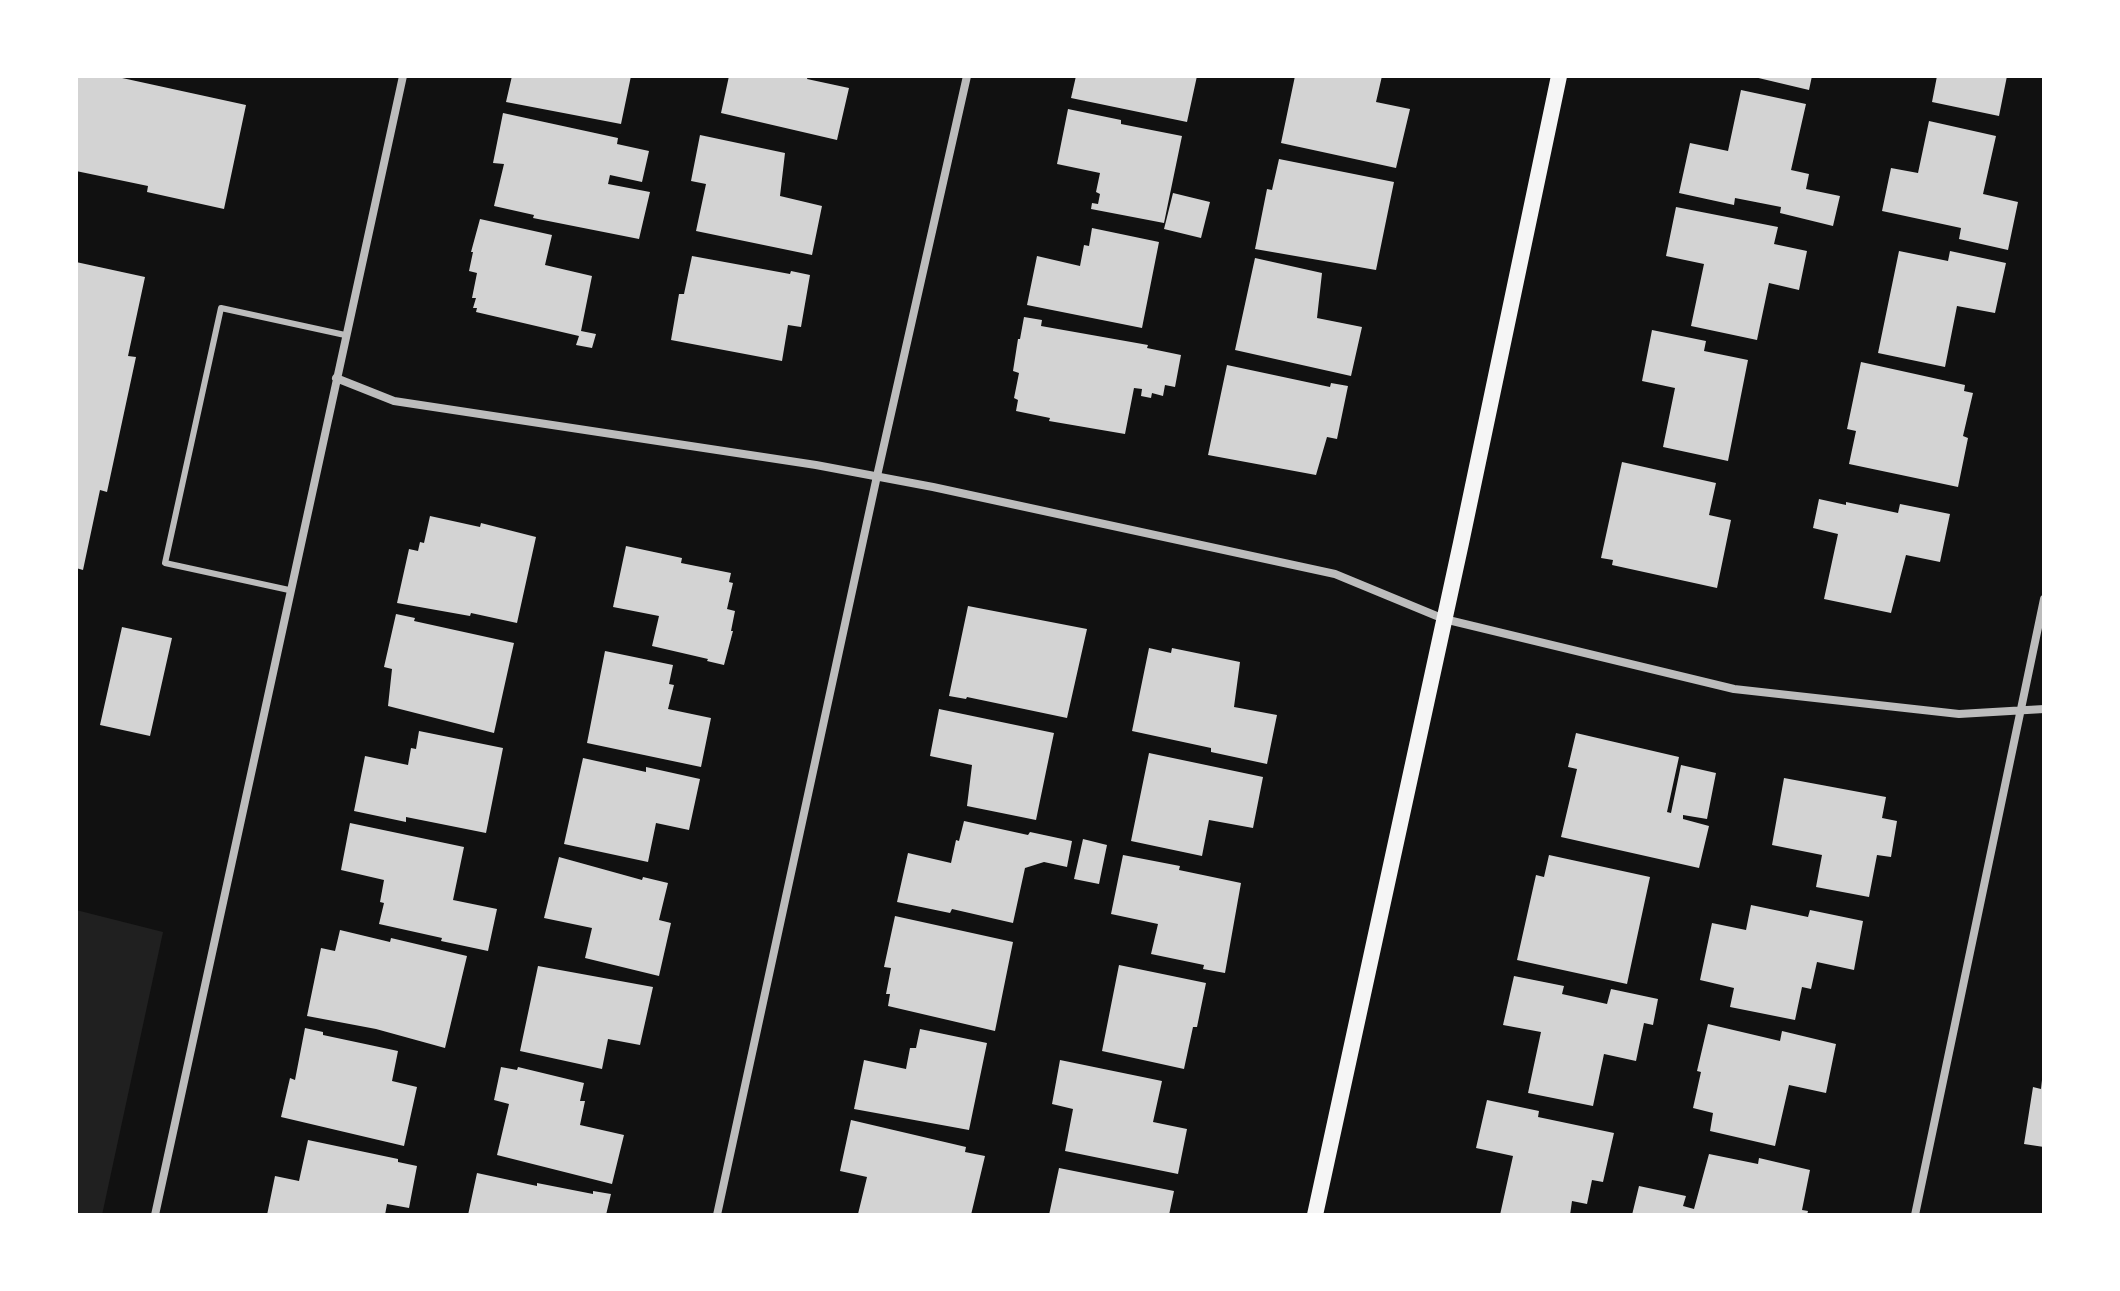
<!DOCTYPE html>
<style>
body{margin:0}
#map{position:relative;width:2120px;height:1291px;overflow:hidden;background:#111;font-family:"Nunito Sans",sans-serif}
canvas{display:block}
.frame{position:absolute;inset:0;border:78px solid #fff;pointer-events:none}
</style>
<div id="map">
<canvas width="2120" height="1291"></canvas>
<div class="frame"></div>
</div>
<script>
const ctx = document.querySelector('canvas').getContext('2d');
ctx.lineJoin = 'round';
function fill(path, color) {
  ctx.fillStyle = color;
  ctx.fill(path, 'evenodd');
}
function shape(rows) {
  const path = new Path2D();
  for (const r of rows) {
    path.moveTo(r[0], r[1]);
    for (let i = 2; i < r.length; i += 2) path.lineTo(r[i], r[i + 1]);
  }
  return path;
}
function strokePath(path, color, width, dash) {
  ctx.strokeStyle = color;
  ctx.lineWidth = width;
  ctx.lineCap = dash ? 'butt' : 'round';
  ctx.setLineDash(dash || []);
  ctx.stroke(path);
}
fill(shape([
 [76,910,163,932,102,1215,76,1215]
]), '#202020');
fill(shape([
 [76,76,113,76,246,105,224,209,147,192,148,186,76,171],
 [512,76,631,76,621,124,506,102],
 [729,76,808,76,807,79,849,88,837,140,721,113],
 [1076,76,1197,76,1187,122,1071,98],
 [1295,76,1382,76,1376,102,1410,109,1396,168,1281,143],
 [1750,76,1812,76,1809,90],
 [1937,76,2007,76,1999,116,1932,102],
 [1741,90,1806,104,1791,170,1809,174,1806,189,1840,196,1833,226,1780,213,1781,207,1735,198,1734,205,1679,193,1690,143,1728,151],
 [1068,109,1121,120,1121,124,1182,136,1164,223,1091,209,1092,203,1098,204,1100,194,1096,192,1100,173,1057,164],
 [503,113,618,138,617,144,649,151,642,182,610,175,608,184,650,192,639,239,533,218,534,215,494,206,504,164,493,163],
 [1929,121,1996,136,1983,194,2018,202,2008,250,1959,239,1961,228,1882,211,1891,168,1918,173],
 [700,135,785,153,780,196,822,206,812,255,696,231,706,184,691,181],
 [1279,159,1394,182,1376,270,1255,249,1267,189,1272,190],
 [1173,193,1210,202,1201,238,1164,229],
 [1676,207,1778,227,1774,244,1807,251,1799,290,1769,283,1757,340,1691,326,1704,264,1666,256],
 [480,219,552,235,545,265,592,276,581,331,596,334,592,348,576,345,579,336,476,312,477,308,473,308,476,298,472,298,477,273,469,271,473,252,471,252],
 [1092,228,1159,242,1142,328,1027,305,1037,256,1080,266,1084,245,1089,246],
 [1899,251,1948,261,1950,251,2006,263,1995,313,1957,306,1945,367,1878,353],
 [692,256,790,274,791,271,810,275,801,327,788,325,782,361,671,340,679,294,684,294],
 [1255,258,1322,273,1317,318,1362,327,1351,376,1235,350],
 [76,262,145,277,128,356,136,357,107,492,100,490,83,570,76,568],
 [1024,317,1042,320,1041,326,1148,345,1147,348,1181,355,1175,387,1165,385,1163,396,1152,393,1151,398,1141,396,1142,389,1134,388,1125,434,1049,421,1050,418,1016,411,1018,400,1014,398,1019,373,1013,371,1018,339,1020,339],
 [1652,330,1706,341,1704,351,1748,360,1728,461,1663,447,1675,388,1642,381],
 [1861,362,1965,385,1964,391,1973,393,1963,436,1968,438,1958,487,1849,464,1856,431,1847,429],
 [1227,365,1330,387,1331,383,1348,386,1337,439,1327,437,1316,475,1208,455],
 [1622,462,1716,483,1709,515,1731,520,1717,588,1612,565,1613,560,1601,558],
 [1819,499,1846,505,1846,502,1898,513,1900,504,1950,514,1940,562,1906,555,1891,613,1824,599,1838,534,1813,528],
 [430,516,480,527,481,523,536,537,517,623,471,613,470,616,397,603,409,549,418,551,420,542,424,543],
 [626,546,682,558,681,563,731,573,729,582,733,583,727,609,735,611,731,631,733,631,724,665,707,661,708,659,652,646,659,616,613,607],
 [968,606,1087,629,1067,718,967,697,966,699,949,696],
 [396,614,415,618,414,621,514,643,494,733,388,706,392,669,384,667],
 [122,627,172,638,150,736,100,725],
 [1149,648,1171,653,1172,648,1240,662,1234,707,1277,715,1267,764,1211,752,1211,748,1132,731],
 [605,651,673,665,669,684,674,685,668,709,711,718,701,767,587,743],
 [939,709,1054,733,1036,820,967,806,972,765,930,756],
 [419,731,503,748,486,833,406,817,406,822,354,811,365,756,408,765,411,748,416,749],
 [1576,733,1679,757,1667,812,1671,813,1681,765,1716,773,1707,819,1683,815,1683,819,1709,826,1699,868,1561,837,1577,769,1568,767],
 [1149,753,1263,777,1253,828,1209,820,1202,856,1131,841],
 [583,758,646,772,646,767,700,779,689,830,656,823,648,862,564,844],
 [1784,778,1886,797,1882,818,1897,821,1891,857,1877,855,1869,897,1816,887,1822,855,1772,845],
 [964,821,1028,835,1030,832,1072,841,1067,867,1044,862,1025,868,1013,923,952,909,950,913,897,902,908,853,951,863,956,840,959,841],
 [350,823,464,847,453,900,497,909,488,951,441,941,442,938,379,924,384,903,380,902,384,880,341,870],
 [1083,839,1107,845,1099,884,1074,879],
 [1123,855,1180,866,1179,870,1241,883,1225,973,1203,969,1204,965,1151,954,1158,924,1111,914],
 [1549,855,1650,877,1627,984,1517,960,1536,875,1544,877],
 [559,857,642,880,643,877,668,883,659,920,671,923,659,976,585,958,592,928,544,918],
 [1751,905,1808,917,1810,910,1863,921,1854,970,1817,962,1811,989,1802,987,1795,1020,1730,1007,1734,988,1700,980,1712,923,1746,930],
 [895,916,1013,942,995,1031,888,1006,890,994,886,994,891,968,884,967],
 [340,930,390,942,391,938,467,956,445,1048,376,1029,307,1016,321,948,335,951],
 [1119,965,1206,983,1197,1027,1193,1027,1184,1069,1102,1051],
 [538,966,653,987,640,1045,608,1039,602,1069,520,1051],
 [1514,976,1564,986,1562,994,1607,1004,1611,989,1658,999,1653,1025,1644,1023,1636,1061,1604,1054,1593,1106,1528,1093,1541,1032,1503,1025],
 [1708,1024,1780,1041,1782,1031,1836,1044,1826,1093,1789,1085,1775,1146,1710,1131,1713,1113,1693,1108,1701,1072,1697,1071],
 [305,1028,323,1032,323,1035,398,1051,392,1081,417,1087,404,1146,281,1117,290,1078,295,1080],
 [920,1029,987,1043,969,1130,854,1109,864,1060,906,1069,910,1048,916,1048],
 [1060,1060,1162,1081,1153,1122,1187,1129,1178,1174,1065,1151,1073,1109,1052,1104],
 [501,1067,517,1070,518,1067,584,1083,580,1101,585,1101,580,1125,624,1135,612,1184,497,1155,509,1104,494,1100],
 [2042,1080,2044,1080,2044,1147,2024,1144,2033,1087,2041,1089],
 [1487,1100,1539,1111,1538,1117,1614,1133,1603,1182,1592,1180,1587,1204,1572,1201,1570,1215,1500,1215,1513,1156,1476,1148],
 [851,1120,966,1147,965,1152,985,1156,971,1215,858,1214,867,1177,840,1171],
 [308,1140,398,1159,398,1162,417,1166,409,1208,387,1204,385,1215,267,1215,275,1176,299,1181],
 [1709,1154,1758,1164,1759,1158,1810,1170,1802,1210,1808,1211,1807,1215,1632,1215,1639,1186,1686,1196,1683,1206,1694,1209],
 [1059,1168,1174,1191,1169,1215,1049,1215],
 [477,1173,537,1186,537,1183,593,1194,593,1191,611,1194,606,1215,468,1215]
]), '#d3d3d3');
strokePath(shape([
 [289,590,165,563,221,308,345,335]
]), '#bcbcbc', 6);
strokePath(shape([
 [336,378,394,401,816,465,933,487,1335,574,1444,619,1734,689,1959,714,2044,709],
 [155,1215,403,76],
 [717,1215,877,476,967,76],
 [1915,1215,2044,599]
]), '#bcbcbc', 8);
strokePath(shape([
 [1315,1215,1461,543,1559,76]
]), '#f5f5f5', 16);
</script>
